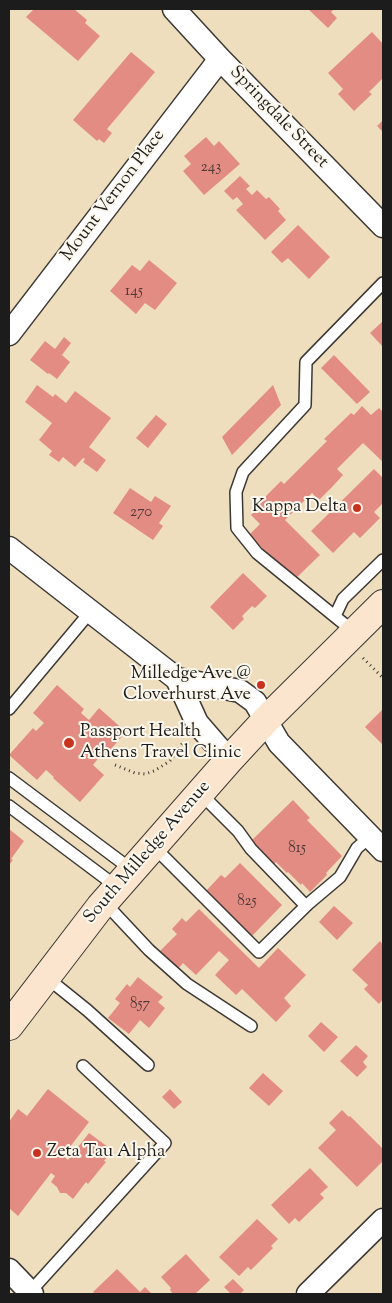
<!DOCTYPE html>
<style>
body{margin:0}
#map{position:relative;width:392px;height:1303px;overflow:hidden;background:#eedebe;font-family:"Sorts Mill Goudy",serif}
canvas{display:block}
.frame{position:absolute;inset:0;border:10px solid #1c1c1c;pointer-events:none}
</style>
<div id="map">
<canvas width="392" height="1303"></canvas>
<div class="frame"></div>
</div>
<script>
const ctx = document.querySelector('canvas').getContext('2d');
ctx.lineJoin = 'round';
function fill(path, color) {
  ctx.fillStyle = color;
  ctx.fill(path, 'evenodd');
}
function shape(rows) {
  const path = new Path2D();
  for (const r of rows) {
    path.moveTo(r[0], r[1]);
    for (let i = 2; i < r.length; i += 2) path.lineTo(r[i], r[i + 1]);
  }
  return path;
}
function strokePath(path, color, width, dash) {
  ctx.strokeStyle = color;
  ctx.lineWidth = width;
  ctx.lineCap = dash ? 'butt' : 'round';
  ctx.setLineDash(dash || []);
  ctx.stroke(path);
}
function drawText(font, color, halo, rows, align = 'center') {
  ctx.font = font + ' "Sorts Mill Goudy",serif';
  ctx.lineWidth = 4;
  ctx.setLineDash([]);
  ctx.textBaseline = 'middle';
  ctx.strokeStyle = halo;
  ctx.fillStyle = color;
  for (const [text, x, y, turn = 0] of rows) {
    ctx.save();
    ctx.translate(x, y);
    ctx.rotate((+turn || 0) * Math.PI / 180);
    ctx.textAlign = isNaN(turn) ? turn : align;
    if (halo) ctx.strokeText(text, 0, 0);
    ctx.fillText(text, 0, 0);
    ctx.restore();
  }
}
fill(shape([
 [34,9,62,9,64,10,66,9,74,9,87,20,85,23,100,36,78,61,26,17],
 [308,9,334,9,331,12,337,18,328,28],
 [372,32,383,44,383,78,369,92,372,94,354,111,338,94,343,89,328,73],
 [131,52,155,72,107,129,112,133,104,143,99,139,97,141,73,120],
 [383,120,383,132,377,126],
 [206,137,214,146,219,141,240,164,204,195,183,171,191,164,184,156],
 [240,176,250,186,246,189,252,195,257,190,266,199,269,197,280,209,278,211,286,220,265,240,236,210,243,204,237,197,233,200,224,191],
 [298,225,330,257,309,279,288,258,282,263,271,252],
 [149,260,177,283,155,310,145,303,136,314,110,291,132,265,140,271],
 [383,321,383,347,370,333],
 [64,337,71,343,62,355,70,362,57,379,49,373,48,374,30,360,45,341,55,349],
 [334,355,370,392,357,404,321,368],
 [37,385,53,397,55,394,66,403,75,391,111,418,89,447,106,460,97,472,83,462,85,459,83,458,75,467,63,457,59,462,49,455,52,451,39,440,52,423,25,402],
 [273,385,281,405,232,455,222,437],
 [362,406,371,415,379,408,383,412,383,462,363,443,337,469,343,475,333,486,319,500,312,493,285,520,320,555,294,580,249,535,260,524,251,515,256,510,254,508,281,481,284,484,327,441,324,439,351,413,354,415],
 [156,415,167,424,148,448,136,438],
 [374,469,383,478,383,503,374,512,380,518,360,538,354,532,333,553,311,531],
 [130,488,151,502,155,496,171,506,159,523,163,526,153,540,113,513],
 [243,573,267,596,255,608,252,606,242,616,244,619,233,630,210,607],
 [57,685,84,709,81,713,89,720,99,708,126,732,103,758,100,756,93,765,104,775,80,802,53,778,54,777,46,770,37,780,9,755,33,728,36,731,44,723,33,713],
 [383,709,383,745,365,727],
 [293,800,310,818,307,820,342,856,326,873,327,875,310,892,302,883,301,885,288,872,287,873,276,862,273,865,251,841],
 [9,829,24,841,11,859,13,860,9,865],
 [240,863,282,905,252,936,229,913,227,915,211,899,213,897,206,891,221,875,225,878],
 [334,906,353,923,337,940,319,922],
 [199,909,259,968,278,948,306,975,284,998,291,1006,276,1022,242,989,236,995,215,975,229,960,219,951,196,975,183,963,176,971,158,953,177,934,172,929,182,918,186,922],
 [380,941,383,945,383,999,379,1004,364,989,368,985,352,970],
 [138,977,163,997,158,1002,165,1008,149,1028,140,1020,129,1034,108,1018,120,1003,115,999,127,984,130,987],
 [321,1022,338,1037,324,1052,308,1036],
 [356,1045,368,1056,363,1062,367,1067,357,1077,340,1061],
 [263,1073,283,1091,269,1106,249,1088],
 [48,1089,89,1122,63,1156,68,1160,89,1133,112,1150,104,1161,106,1162,88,1184,86,1182,73,1199,66,1193,60,1193,57,1187,51,1182,55,1176,51,1173,18,1216,9,1208,9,1122,18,1109,27,1116],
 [170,1089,182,1102,174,1109,162,1097],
 [342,1110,349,1117,350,1116,383,1149,383,1161,357,1187,318,1148,336,1130,329,1123],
 [310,1168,328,1187,320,1194,324,1198,299,1222,295,1218,289,1224,271,1205],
 [257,1219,278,1239,271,1246,273,1248,251,1270,248,1267,239,1276,219,1257],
 [186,1254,210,1280,195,1294,176,1294,175,1293,173,1294,170,1290,171,1288,161,1277],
 [117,1269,140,1292,145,1287,152,1294,96,1294,93,1292],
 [233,1279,244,1290,240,1294,231,1294,224,1287]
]), '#e38c83');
const lane = shape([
 [335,616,343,599,383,560],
 [354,632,257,553,237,528,236,492,243,472,305,405,306,362,383,283],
 [9,709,91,611],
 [9,778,132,870],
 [200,793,238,831,251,849,306,906],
 [9,806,117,887],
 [153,846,259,952,308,904,340,877,357,848,370,837],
 [104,902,149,950,187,984,251,1026],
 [46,977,87,1010,148,1065],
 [28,1294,165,1143,83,1066]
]);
const street = shape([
 [174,9,220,59,383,226],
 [9,334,220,59],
 [9,548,177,679,240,691,255,702,279,743,383,850],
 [177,679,197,723,229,760],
 [9,1270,32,1294],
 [308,1294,383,1220]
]);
const secondary = shape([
 [9,1026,100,907,229,760,266,720,383,604]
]);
strokePath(lane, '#3c3934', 14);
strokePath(street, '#3c3934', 25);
strokePath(secondary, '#3c3934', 30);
strokePath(shape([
 [363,658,383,678],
 [115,765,135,773,145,774,154,771,170,761,184,741]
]), '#3c3934', 3, [1, 4]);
strokePath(lane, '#fff', 11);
strokePath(street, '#fff', 22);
strokePath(secondary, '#fce5cf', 28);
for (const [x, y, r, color] of [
 [357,508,5,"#c8321e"],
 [261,685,5,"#c8321e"],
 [69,743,6,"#c8321e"],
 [37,1153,5,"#c8321e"]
]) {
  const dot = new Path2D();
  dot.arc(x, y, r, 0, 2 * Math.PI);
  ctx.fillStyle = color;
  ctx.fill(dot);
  strokePath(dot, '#fbf7ec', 2);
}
drawText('15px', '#4e3836', null, [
 ["243",211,168],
 ["145",134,292],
 ["270",141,513],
 ["815",297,849],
 ["825",247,902],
 ["857",140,1005]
]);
drawText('18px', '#1c1c1c', '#fbf7ec', [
 ["Springdale Street",278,118,46],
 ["Mount Vernon Place",114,196,-53],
 ["South Milledge Avenue",148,853,-49]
]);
drawText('18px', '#1c1c1c', '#fbf7ec', [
 ["Kappa Delta",347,508],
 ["Milledge Ave @",251,675],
 ["Cloverhurst Ave",251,696],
 ["Passport Health",80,733,"left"],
 ["Athens Travel Clinic",80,754,"left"],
 ["Zeta Tau Alpha",47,1153,"left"]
], 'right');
</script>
